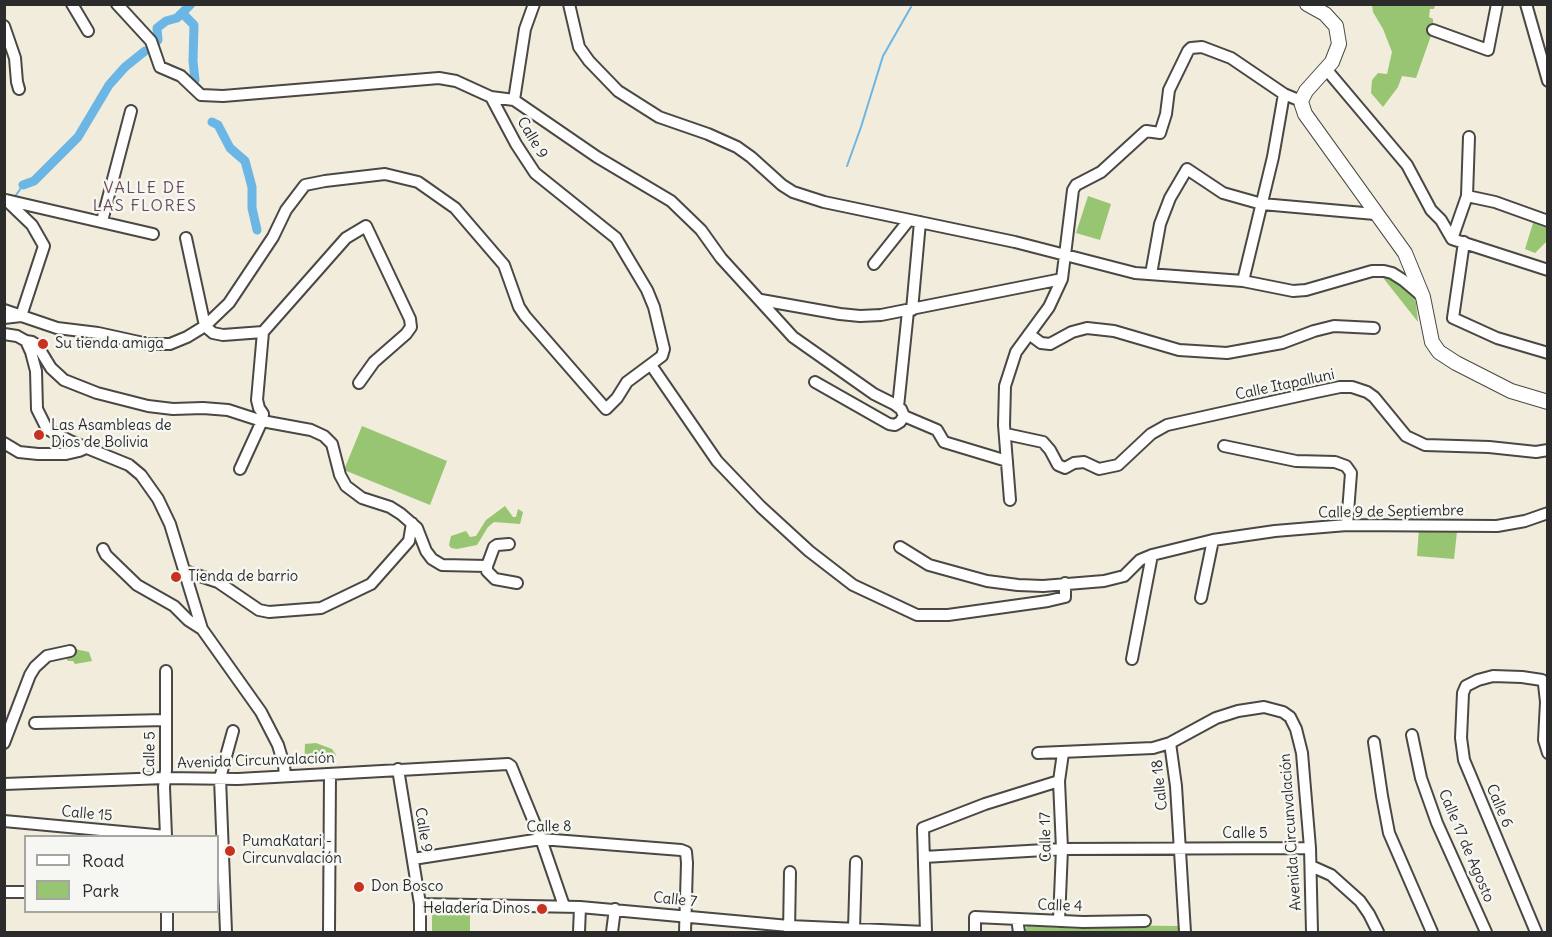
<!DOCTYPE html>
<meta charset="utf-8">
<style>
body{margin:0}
#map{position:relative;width:1552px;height:937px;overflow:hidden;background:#f1ecdb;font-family:Delius,sans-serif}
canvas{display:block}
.frame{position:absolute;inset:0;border:6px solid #2b2b2b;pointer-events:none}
.legend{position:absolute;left:24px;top:835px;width:195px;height:78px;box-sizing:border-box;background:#f6f6f2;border:2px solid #a5a5a2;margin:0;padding:8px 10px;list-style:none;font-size:18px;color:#2b2b2b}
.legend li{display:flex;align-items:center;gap:12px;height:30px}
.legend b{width:30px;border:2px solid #a5a5a2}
</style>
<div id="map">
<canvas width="1552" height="937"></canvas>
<div class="frame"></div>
<ul class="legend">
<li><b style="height:8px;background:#fff"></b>Road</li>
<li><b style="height:16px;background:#98c572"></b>Park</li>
</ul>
</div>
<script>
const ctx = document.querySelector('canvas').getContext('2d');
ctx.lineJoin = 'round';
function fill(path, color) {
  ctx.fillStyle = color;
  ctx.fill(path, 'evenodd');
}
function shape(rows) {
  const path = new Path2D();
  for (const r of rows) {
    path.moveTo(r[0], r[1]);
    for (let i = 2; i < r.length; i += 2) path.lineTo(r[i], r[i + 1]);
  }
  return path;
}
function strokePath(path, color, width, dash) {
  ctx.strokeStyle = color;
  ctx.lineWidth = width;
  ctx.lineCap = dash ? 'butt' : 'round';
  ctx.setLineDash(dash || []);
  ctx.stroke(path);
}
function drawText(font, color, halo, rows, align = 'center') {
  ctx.font = font + ' Delius,sans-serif';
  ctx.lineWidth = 5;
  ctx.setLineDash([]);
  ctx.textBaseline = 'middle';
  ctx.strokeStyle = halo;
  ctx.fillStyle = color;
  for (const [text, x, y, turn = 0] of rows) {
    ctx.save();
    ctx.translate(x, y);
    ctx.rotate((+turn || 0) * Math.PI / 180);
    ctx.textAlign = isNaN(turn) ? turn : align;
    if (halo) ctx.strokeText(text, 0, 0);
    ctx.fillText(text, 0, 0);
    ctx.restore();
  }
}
fill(shape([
 [1372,5,1435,5,1434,9,1430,9,1429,17,1433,19,1433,30,1416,78,1402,76,1398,87,1383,107,1371,93,1372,80,1378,73,1387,74,1392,52,1383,29,1373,12],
 [1088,196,1111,204,1100,240,1076,233],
 [1533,223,1547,228,1547,241,1535,253,1525,249],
 [1373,265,1391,268,1406,282,1416,302,1418,322],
 [362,426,447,461,430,505,344,470],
 [505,506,513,517,516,517,518,509,523,512,520,524,494,522,488,527,477,545,457,549,451,548,449,545,451,536,466,531,470,537,476,536,486,520],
 [1419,528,1457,532,1454,559,1417,556],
 [70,648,89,652,92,661,75,664,73,661,68,661,65,657],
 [316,743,332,749,336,755,335,764,304,765,305,744],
 [432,913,470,913,470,932,432,932],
 [1084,925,1179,926,1179,932,1025,931,1027,926,1030,926,1083,929]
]), '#98c572');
strokePath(shape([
 [847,166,861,127,883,56,911,7],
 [14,198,23,185]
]), '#6cb6e5', 2);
strokePath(shape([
 [184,11,185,16,194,25,193,61,195,80],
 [156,42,158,40,157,28,166,21,177,18,191,4],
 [212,122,218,125,230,148,245,161,252,187,252,208,257,230],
 [23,185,34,181,78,137,109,85,125,67,145,51]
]), '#6cb6e5', 9);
const minor = shape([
 [72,4,88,31],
 [117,4,151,41,160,67,181,76,201,95,223,96,439,78,456,81,491,97,514,100,597,157,671,201,701,230,721,258,793,337,874,394,894,404,901,409,904,416,937,430,944,442,1007,461],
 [569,4,579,47,589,61,618,91,659,117,708,134,737,147,751,157,782,185,793,192,824,202,1015,242,1135,273,1243,281,1293,291,1306,290,1372,271,1384,271,1392,273,1403,280,1423,297],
 [1526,4,1548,81],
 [4,26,15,58,17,82,19,89],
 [1433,30,1488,50,1497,4],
 [1326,69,1407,165,1431,210,1441,220,1452,239,1548,270],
 [514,100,525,29,534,4],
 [1467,196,1495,202,1548,221],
 [6,200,153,234],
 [6,200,32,225,44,246,21,316],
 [102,221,131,111],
 [186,238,205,326],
 [1452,239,1467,196,1469,137],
 [1464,242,1453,318,1497,338,1548,353],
 [874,264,909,220],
 [1151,274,1160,224,1170,198,1187,169,1223,193,1262,204,1375,214],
 [1243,281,1273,157,1284,94],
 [761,300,840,314,860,316,881,315,1062,279],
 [4,310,57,328,98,333,148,344,170,344,187,337,205,326,229,303,273,237,286,210,305,185,325,181,385,174,418,182,455,208,504,265,519,307,525,316,606,409,617,398,627,382,662,356,664,349,654,307,647,290,616,238,535,173,516,144,491,97],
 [912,310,920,222],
 [4,318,21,316],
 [205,326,213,333,223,335,263,332],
 [4,334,17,336,26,341,31,352,36,371,37,409,47,429,70,441,129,465,141,475,158,499,170,524,202,629,261,712,278,745,284,765,285,776],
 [1029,334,1041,343,1050,344,1072,332,1087,328,1114,331,1179,350,1227,353,1282,343,1314,331,1334,326,1374,328],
 [26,341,32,342,37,345,51,368,64,380,97,393,148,406,173,409,203,408,228,410,262,421,311,430,324,436,332,444,340,475,346,486,362,498,390,507,401,514,417,528,426,551,432,559,442,565,487,566],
 [651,365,717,461,761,507,809,551,853,585,917,615,948,615,1048,601,1065,597,1065,583],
 [815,382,889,424,895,425,900,422,904,416],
 [898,407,908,311],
 [1006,434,1043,442,1050,450,1058,465,1065,468,1074,463,1084,462,1099,469,1118,465,1151,434,1167,425,1316,392,1340,387,1352,387,1367,392,1374,397,1406,436,1425,445,1489,447,1536,452,1548,450],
 [4,443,19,452,38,454,66,454,79,451,86,448],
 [1224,446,1296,461,1335,462,1346,466,1351,473,1347,525],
 [240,469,262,421,263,414,259,408,257,400,263,332,346,238,366,226,410,319,411,327,406,334,374,362,359,383],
 [1010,500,1004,425,1005,386,1016,352,1049,307,1062,279,1073,190,1076,185,1101,172,1146,131,1160,133,1166,114,1169,90,1188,51,1191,48,1202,47,1231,58,1284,94,1301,101],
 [509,544,497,545,494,547,487,566,487,571,495,579,517,583],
 [900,547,929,565,987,581,1018,585,1043,586,1104,581,1124,576,1140,560,1152,555,1213,540,1275,531,1347,525,1497,526,1525,521,1548,513],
 [103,549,106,555,137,585,174,606,188,620,202,629],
 [185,571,218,582,259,610,269,612,321,608,371,584,409,541,412,523],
 [1201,598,1213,540],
 [1132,659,1152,555],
 [166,671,166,770,164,787,166,836],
 [35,723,165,720],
 [1412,735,1421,778,1437,823,1486,932],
 [1374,742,1382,796,1389,833,1432,932],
 [4,743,30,675,35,667,47,656,70,651],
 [1170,743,1176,786,1185,932],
 [1038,753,1153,748,1170,743,1216,718,1238,711,1264,707,1283,712,1290,717,1296,729,1302,753,1310,848,1312,932],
 [398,769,420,904,420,932],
 [4,784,165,778,238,779,508,764,511,766,541,839,564,906],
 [4,821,166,836],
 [924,857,1062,849,1310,848],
 [413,859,541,839,681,850,686,852,687,863,685,932],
 [1311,866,1331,875,1360,901,1369,914,1378,932],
 [4,892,26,892],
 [420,904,580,907,789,926,926,932],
 [1017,919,1019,932],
 [1059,921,1062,849,1059,781,1063,753],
 [854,929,856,862],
 [167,932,167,912],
 [226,932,220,778,233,731],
 [329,932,330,774],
 [579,932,580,907],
 [612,932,615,909],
 [789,932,790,872],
 [926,932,923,828,985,804,1059,781],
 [975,932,975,917,1083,922,1145,921],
 [1536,932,1464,760,1461,738,1463,693,1466,686,1478,680,1493,676,1522,677,1542,680,1544,684,1546,702,1544,740,1548,753]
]);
const major = shape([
 [1307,4,1325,14,1336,26,1339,44,1332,62,1306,91,1301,101,1302,105,1305,114,1405,253,1423,297,1432,342,1439,352,1456,363,1511,391,1548,402]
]);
strokePath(minor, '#494845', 14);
strokePath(major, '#494845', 16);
strokePath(minor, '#fff', 10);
strokePath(major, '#fff', 14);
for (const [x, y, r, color] of [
 [43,344,6,"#c8321e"],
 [39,435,6,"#c8321e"],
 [176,577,6,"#c8321e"],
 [230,851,6,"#c8321e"],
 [359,887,6,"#c8321e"],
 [542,909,6,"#c8321e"]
]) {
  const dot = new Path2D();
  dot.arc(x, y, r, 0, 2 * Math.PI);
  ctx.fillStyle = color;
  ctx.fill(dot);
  strokePath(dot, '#f6f6f2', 2);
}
drawText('15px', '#2b2b2b', '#f6f6f2', [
 ["Calle 9",532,138,59],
 ["Calle Itapalluni",1285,385,-12],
 ["Calle 9 de Septiembre",1391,512,-1],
 ["Calle 5",150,754,-89],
 ["Avenida Circunvalación",256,761,-2],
 ["Calle 18",1160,785,-96],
 ["Calle 6",1499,806,67],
 ["Calle 15",87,814,5],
 ["Calle 8",549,827,-1],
 ["Calle 9",423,830,81],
 ["Avenida Circunvalación",1291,832,-94],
 ["Calle 5",1245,834],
 ["Calle 17",1046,837,-91],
 ["Calle 17 de Agosto",1466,846,67],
 ["Calle 7",675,900,6],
 ["Calle 4",1060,906,2]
]);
drawText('15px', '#2b2b2b', '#f6f6f2', [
 ["Su tienda amiga",55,344],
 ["Las Asambleas de",51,426],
 ["Dios de Bolivia",51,443],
 ["Tienda de barrio",188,577],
 ["PumaKatari -",242,842],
 ["Circunvalación",242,859],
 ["Don Bosco",371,887],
 ["Heladería Dinos",530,909,"right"]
], 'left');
ctx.letterSpacing = '1.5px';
drawText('16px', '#684c5a', '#f6f6f2', [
 ["VALLE DE",145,188],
 ["LAS FLORES",145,206]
]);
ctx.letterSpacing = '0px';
</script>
